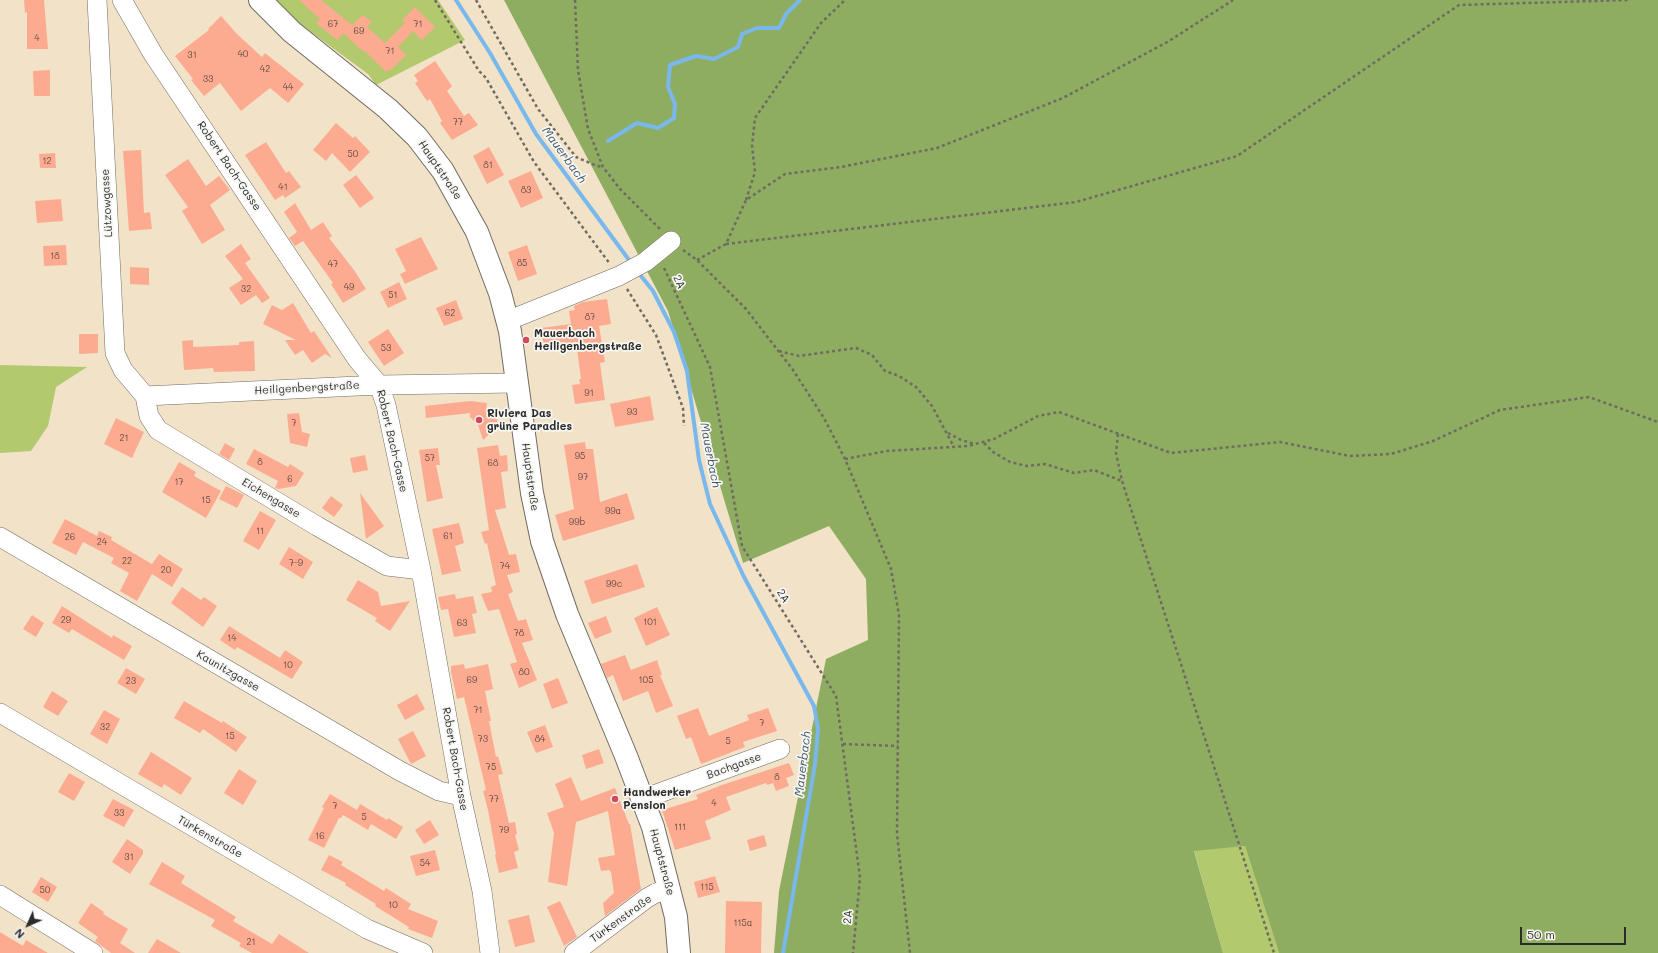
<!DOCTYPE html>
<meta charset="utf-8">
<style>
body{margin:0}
#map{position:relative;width:1658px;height:953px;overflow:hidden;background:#f1e2c8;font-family:Mali,sans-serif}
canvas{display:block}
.north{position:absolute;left:8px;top:905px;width:40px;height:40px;-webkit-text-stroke:3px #f6f6f2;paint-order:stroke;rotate:225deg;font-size:11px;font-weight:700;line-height:16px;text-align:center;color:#2b2b2b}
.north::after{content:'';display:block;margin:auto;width:14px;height:18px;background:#2b2b2b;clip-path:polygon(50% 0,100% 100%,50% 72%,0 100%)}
.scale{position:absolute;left:1520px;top:927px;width:106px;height:18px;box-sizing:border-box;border:2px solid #2b2b2b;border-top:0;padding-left:5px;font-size:12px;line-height:14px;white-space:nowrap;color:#2b2b2b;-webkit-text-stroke:3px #f6f6f2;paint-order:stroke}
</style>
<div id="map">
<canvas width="1658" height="953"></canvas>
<div class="north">N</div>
<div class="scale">50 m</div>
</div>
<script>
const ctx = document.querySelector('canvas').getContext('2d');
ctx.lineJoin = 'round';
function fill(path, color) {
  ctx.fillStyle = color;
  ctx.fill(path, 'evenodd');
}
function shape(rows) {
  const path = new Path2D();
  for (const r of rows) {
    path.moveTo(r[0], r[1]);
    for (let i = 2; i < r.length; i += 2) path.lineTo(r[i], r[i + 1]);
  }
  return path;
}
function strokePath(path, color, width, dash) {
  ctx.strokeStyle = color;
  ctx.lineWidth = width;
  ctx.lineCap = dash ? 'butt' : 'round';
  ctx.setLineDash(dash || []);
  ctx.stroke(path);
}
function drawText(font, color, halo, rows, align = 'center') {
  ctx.font = font + ' Mali,sans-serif';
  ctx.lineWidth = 3.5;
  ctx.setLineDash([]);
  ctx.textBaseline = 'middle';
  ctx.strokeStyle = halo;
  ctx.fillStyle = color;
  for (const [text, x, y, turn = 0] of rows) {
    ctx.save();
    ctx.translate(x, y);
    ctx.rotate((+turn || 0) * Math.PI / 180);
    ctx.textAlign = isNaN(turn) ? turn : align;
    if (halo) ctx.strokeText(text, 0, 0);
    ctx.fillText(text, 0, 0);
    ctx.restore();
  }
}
fill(shape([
 [274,0,438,0,465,40,376,85,368,74,288,15],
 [0,365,87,367,56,387,48,426,31,451,0,453],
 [1245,846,1279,953,1223,953,1194,850]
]), '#b3c96d');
fill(shape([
 [504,0,1658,0,1658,953,1279,953,1245,846,1194,851,1223,953,774,953,779,891,826,659,868,640,866,579,829,526,743,563,668,311]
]), '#8ead60');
strokePath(shape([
 [456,0,490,53,536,134,632,264],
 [608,141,637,123,658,128,674,118,675,104,668,87,670,65,696,56,714,59,738,47,742,34,757,28,779,28,786,14,800,0],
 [637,271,653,291,674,332,687,371,699,460,710,504,744,577,814,706,818,729,815,764,783,953]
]), '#79b8ed', 4);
fill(shape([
 [24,0,44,0,48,49,27,49,27,12,25,13],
 [299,0,321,0,352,25,363,15,372,22,367,27,385,43,405,23,402,20,415,7,435,27,422,40,413,31,398,47,406,55,390,71,389,69,386,72,365,51,364,52,343,33,337,40,316,23,320,19],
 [221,16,237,34,262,57,265,53,304,84,288,103,270,88,241,111,220,83,204,96,191,80,193,79,175,56,209,30,208,29],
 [435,61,452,86,447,91,464,116,469,113,478,125,452,140,440,123,442,121,430,99,427,101,415,83,418,81,414,75],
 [50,70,50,96,34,96,33,71],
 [336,123,353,138,355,136,370,152,350,172,332,153,326,161,313,150],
 [266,142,286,173,289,171,301,187,285,198,283,195,275,200,245,155],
 [489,147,504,175,487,184,473,156],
 [141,150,144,213,150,212,152,229,129,231,123,151],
 [55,153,56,168,40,168,39,154],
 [188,159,206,186,219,176,230,190,210,205,225,230,202,244,182,211,188,207,165,175],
 [531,171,543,198,521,208,508,181],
 [356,175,374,198,360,208,343,185],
 [61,199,63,221,37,223,35,201],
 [295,203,311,230,323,222,332,236,329,238,354,270,366,289,343,303,331,284,333,283,303,241,295,246,289,238,297,232,284,212],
 [421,237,438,269,405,284,400,274,406,271,395,249],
 [241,244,251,259,245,263,270,298,262,303,256,295,241,305,229,288,243,279,225,256],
 [66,245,67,265,44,266,43,246],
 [527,245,537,274,518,281,508,252],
 [130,267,149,268,149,285,130,284],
 [399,282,407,299,388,308,380,292],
 [607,299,611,324,599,326,605,362,600,363,605,400,575,404,572,385,580,384,579,379,581,379,576,342,544,347,541,328,571,324,569,311,575,310,574,306,583,302],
 [456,300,463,319,444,326,436,308],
 [293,303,311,333,314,331,332,358,325,354,312,363,303,350,295,355,285,340,296,340,263,324,272,305,282,310],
 [388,329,404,353,384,366,368,342],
 [79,334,98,334,98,353,79,354],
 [193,340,193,347,239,345,239,342,254,341,255,371,214,372,213,368,184,370,182,341],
 [650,396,654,420,615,427,610,404],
 [470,401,487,403,486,412,495,409,498,426,483,440,478,425,470,417,470,413,426,418,425,406],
 [299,413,302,432,310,434,307,447,290,443,287,414],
 [116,418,144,432,132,458,104,444],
 [585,442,586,449,593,449,600,502,627,493,635,519,563,541,555,515,574,509,564,445],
 [225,443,235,449,229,460,219,454],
 [498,445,500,456,507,455,508,471,501,472,506,508,495,510,509,555,516,554,520,572,507,575,513,592,508,594,518,621,526,619,533,640,522,643,537,680,519,688,510,664,517,662,499,609,488,611,481,594,492,592,491,587,496,585,487,543,485,544,481,532,489,530,477,448],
 [438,448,440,465,436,465,443,498,427,502,419,450],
 [254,449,288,467,290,464,304,473,296,486,278,489,275,488,278,481,246,464],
 [365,455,368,470,353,473,350,458],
 [179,462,196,472,194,476,221,491,206,518,162,492],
 [226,486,244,495,237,508,219,499],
 [360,493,384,526,366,539,364,524],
 [331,496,343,505,334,517,322,508],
 [260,511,276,520,259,550,243,541],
 [65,519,97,536,99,531,112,537,111,540,152,564,159,554,183,569,172,587,152,574,137,601,120,591,129,573,111,563,114,558,83,542,76,555,52,543],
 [459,523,464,543,455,546,461,571,442,575,432,529],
 [289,547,313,562,303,579,279,564],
 [637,564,645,587,592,604,584,581],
 [358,580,378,592,381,606,410,601,390,631,375,621,377,618,346,600],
 [182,587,201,600,204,597,217,606,203,627,171,603],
 [455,594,456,599,473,596,477,613,472,614,476,633,454,637,448,609,441,610,438,597],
 [62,606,112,638,113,635,132,646,124,660,72,629,69,633,52,623],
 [657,607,670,635,646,646,634,618],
 [32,615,44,623,36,637,23,629],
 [606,616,612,632,595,639,588,623],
 [229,626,280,658,285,650,303,662,292,679,237,647,235,650,220,640],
 [625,655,631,670,657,660,662,675,660,675,673,706,656,713,648,691,623,701,613,675,607,678,601,664],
 [464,664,465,669,488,664,493,689,485,691,491,721,489,721,496,757,498,756,503,774,498,775,509,823,515,822,517,834,515,835,519,850,514,852,518,868,499,873,495,855,496,854,488,810,483,791,486,790,464,697,457,699,451,672,451,666],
 [126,668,145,679,136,694,117,683],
 [558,678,568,703,552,709,543,684],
 [52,691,68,701,58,716,43,707],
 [417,694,425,709,405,720,397,705],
 [184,701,222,723,223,721,247,737,236,752,203,729,200,733,174,718],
 [698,708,709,736,749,720,747,715,768,708,777,731,743,742,745,747,701,764,691,737,686,739,677,716],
 [104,710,120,719,107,744,90,734],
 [545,725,553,747,536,753,527,732],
 [413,731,426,756,411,764,398,739],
 [599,749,604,763,586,769,582,755],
 [151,752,192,778,181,795,164,784,162,788,138,774],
 [789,763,794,775,786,778,789,786,776,791,773,783,767,785,766,783,726,797,731,810,705,821,711,839,675,850,662,810,698,799,696,795,722,785],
 [239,769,257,781,243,805,224,793],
 [69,773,85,782,74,801,58,792],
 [571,777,581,801,615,788,629,824,630,824,641,889,605,916,603,903,614,893,611,872,609,870,601,871,598,858,615,855,608,811,576,822,567,886,548,882,554,833,547,813,564,807,555,784],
 [330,794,357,810,360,804,387,820,388,818,403,827,396,839,371,824,368,830,343,815,341,818,339,818,324,848,308,840,324,808,322,807],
 [113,799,134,810,124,827,103,816],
 [430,820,439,835,424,844,415,830],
 [764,835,767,846,750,851,747,840],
 [127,839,143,850,143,854,130,874,112,862],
 [435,850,440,870,416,876,410,856],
 [329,855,343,862,341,865,384,891,386,888,411,904,408,909,438,921,432,938,408,929,409,927,375,906,376,904,345,885,346,883,321,870],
 [162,862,185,876,181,883,236,917,233,921,272,944,279,934,309,953,252,953,239,946,241,943,211,926,215,920,149,884],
 [715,876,720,892,698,898,694,882],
 [41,877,57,887,48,902,32,892],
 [560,901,577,937,564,946,547,907],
 [726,901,762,902,761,953,725,953],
 [91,903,104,912,103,914,128,929,120,943,135,953,111,953,95,941,98,937,78,923],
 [529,915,535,942,515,947,508,920],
 [0,932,23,946,26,940,48,953,0,953],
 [157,939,181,953,148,953]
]), '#fdab90');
const minor = shape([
 [97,0,115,353,123,370,145,396,149,416,158,430,317,526,387,566,421,570],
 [122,0,153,54,357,359,379,385,386,405,421,570,461,796,482,891,490,953],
 [507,321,619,276,645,262,671,241],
 [145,396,379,385,517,383],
 [0,537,400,771,439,791,461,796],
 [0,713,367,929,423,953],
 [643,799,780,749],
 [0,895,93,953],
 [574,953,647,898,656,893,670,889]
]);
const major = shape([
 [260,0,292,32,388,109,417,137,443,171,477,232,500,293,510,331,532,493,542,541,567,614,626,756,653,827,676,917,679,953]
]);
strokePath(minor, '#706b62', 20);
strokePath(major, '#706b62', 24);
strokePath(shape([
 [435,0,479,71,486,78,534,162,610,264],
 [476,0,538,109,576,157,597,166,603,167],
 [575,0,578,70,588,129,603,167,620,189,660,229],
 [746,200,755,172,752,146,755,118,821,23,845,0],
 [726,244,1076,202,1237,156,1459,5,1628,0],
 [683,250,697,260,746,309,793,370,824,418,845,459,891,569,899,615,897,834,910,953],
 [697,260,726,244,746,200,785,174,841,167,937,148,1063,98,1169,41,1233,0],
 [664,268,710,367,742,546,836,696,860,878,853,953],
 [627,289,656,335,683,408,684,426],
 [779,351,799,356,856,348,872,355,885,371,899,376,916,387,932,406,954,447],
 [948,433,961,440,975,444],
 [1118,434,1116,453,1122,481,1274,953],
 [984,443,993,452,1010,462,1027,466,1045,464,1074,473,1094,470,1122,481],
 [845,459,887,451,968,446,994,439,1038,416,1059,412,1171,453,1280,442,1350,456,1391,454,1433,441,1500,410,1589,397,1658,422],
 [843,744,898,746]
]), '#706b62', 2.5, [3, 3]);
strokePath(minor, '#fff', 19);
strokePath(major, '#fff', 22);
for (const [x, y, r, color] of [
 [526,340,4,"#d1495b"],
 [479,420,4,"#d1495b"],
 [615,799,4,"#d1495b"]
]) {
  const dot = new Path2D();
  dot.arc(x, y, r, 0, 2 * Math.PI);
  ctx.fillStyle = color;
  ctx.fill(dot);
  strokePath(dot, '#f6f6f2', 1.5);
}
drawText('9px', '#604b44', null, [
 ["67",333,24],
 ["71",418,24],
 ["69",359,31],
 ["4",37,38],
 ["71",390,51],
 ["40",243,54],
 ["31",192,55],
 ["42",265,69],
 ["33",208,79],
 ["44",288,87],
 ["77",458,122],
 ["50",353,154],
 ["12",47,161],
 ["81",488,165],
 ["41",283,187],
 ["83",526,190],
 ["18",55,256],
 ["85",522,263],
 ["47",333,264],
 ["49",349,287],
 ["32",246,289],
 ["51",393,295],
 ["62",450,313],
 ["87",590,317],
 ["53",386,348],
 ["91",589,393],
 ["93",632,412],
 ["7",294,423],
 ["21",124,438],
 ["95",580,456],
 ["57",430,458],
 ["8",260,462],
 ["68",493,463],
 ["97",583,477],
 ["6",290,479],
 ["17",179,482],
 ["15",206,500],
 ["99a",613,511],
 ["99b",577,522],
 ["11",260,531],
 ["61",448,536],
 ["26",70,537],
 ["24",102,542],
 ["22",127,561],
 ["7-9",296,563],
 ["74",505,566],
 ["20",166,570],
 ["99c",614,584],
 ["29",66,620],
 ["101",650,622],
 ["63",462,623],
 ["78",519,633],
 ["14",232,638],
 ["10",288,665],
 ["80",524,672],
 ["69",472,680],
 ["105",646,680],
 ["23",131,681],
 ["71",478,710],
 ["7",762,723],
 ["32",105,727],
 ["15",230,736],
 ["73",483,739],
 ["84",540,739],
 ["5",728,741],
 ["75",491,767],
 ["8",777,777],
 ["77",494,799],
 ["4",714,803],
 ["7",335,806],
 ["33",119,813],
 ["5",364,817],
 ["111",680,827],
 ["79",504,830],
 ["16",320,836],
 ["31",129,857],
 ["54",425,863],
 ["115",707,887],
 ["50",45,890],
 ["10",393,905],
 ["115a",743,923],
 ["21",251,942]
]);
drawText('11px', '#2b2b2b', '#f6f6f2', [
 ["Robert Bach-Gasse",229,166,56],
 ["Hauptstraße",440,170,56],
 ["Lützowgasse",107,203,-93],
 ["2A",679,282,65],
 ["Heiligenbergstraße",307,388,-3],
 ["Robert Bach-Gasse",392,441,77],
 ["Hauptstraße",530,477,82],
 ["Eichengasse",271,498,31],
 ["2A",783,596,58],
 ["Kaunitzgasse",228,671,30],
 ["Robert Bach-Gasse",455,759,80],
 ["Bachgasse",734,766,-20],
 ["Türkenstraße",210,837,30],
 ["Hauptstraße",662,862,75],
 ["2A",848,917,-85],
 ["Türkenstraße",621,919,-36]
]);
drawText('bold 11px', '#2b2b2b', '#f6f6f2', [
 ["Mauerbach",534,334],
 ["Heiligenbergstraße",534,347],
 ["Riviera Das",487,414],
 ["grüne Paradies",487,427],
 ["Handwerker",623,793],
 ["Pension",623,806]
], 'left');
drawText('italic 12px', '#425565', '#f6f6f2', [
 ["Mauerbach",564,155,54],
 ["Mauerbach",710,455,79],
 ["Mauerbach",803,764,-83]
]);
</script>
